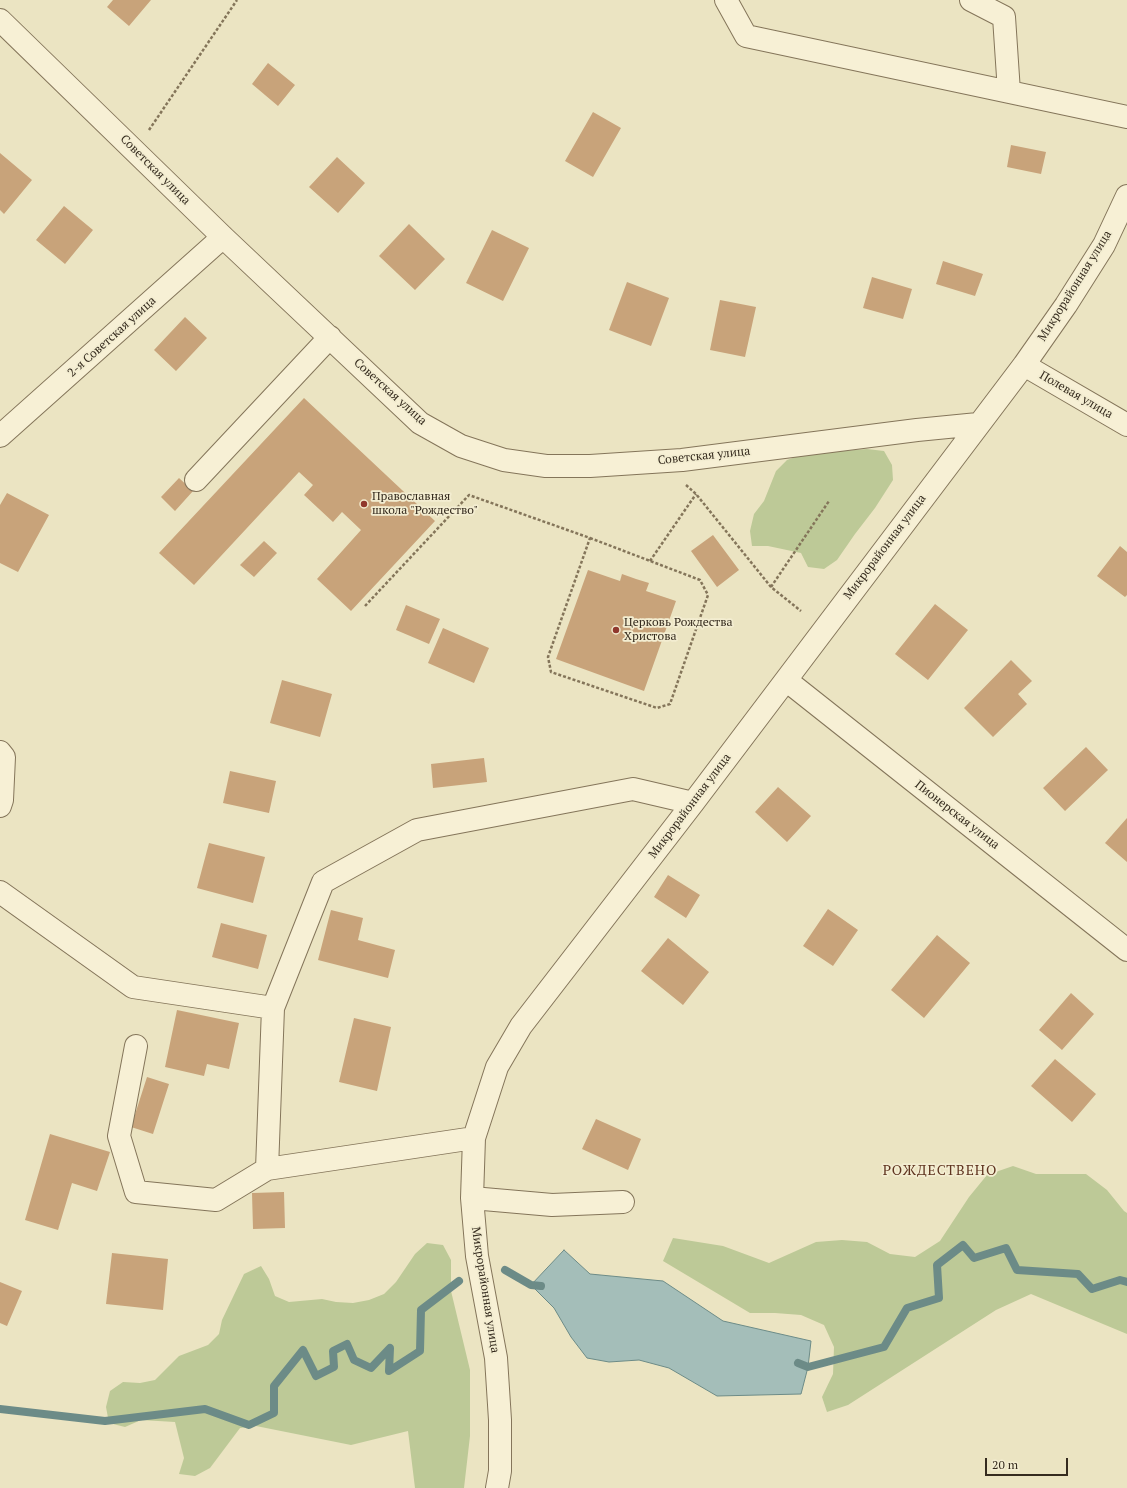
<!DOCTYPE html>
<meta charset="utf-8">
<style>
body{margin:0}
#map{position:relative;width:1127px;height:1488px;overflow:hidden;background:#ebe4c2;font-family:"PT Serif",serif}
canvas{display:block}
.scale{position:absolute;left:985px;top:1458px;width:83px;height:18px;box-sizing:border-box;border:2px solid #352b1e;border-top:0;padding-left:5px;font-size:12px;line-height:14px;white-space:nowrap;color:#352b1e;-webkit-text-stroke:3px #f3edd1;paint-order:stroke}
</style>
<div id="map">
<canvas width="1127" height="1488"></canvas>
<div class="scale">20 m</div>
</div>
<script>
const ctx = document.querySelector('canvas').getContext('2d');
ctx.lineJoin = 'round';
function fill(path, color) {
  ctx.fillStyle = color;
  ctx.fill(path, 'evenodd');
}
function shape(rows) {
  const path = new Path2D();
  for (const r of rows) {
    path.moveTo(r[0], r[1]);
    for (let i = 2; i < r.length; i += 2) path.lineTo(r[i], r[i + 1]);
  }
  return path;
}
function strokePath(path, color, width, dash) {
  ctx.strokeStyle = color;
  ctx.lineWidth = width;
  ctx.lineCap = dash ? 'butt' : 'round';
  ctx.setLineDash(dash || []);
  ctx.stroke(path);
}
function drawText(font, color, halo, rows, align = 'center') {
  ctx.font = font + ' "PT Serif",serif';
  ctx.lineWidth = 3.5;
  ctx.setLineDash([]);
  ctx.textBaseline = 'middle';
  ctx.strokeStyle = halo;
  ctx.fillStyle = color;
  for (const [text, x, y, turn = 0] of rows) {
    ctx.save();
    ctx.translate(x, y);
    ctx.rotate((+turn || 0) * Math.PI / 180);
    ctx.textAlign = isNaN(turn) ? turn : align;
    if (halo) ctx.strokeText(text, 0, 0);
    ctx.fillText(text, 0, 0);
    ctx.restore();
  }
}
fill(shape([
 [867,449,884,451,892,465,893,480,875,508,855,534,837,560,824,569,808,567,801,553,768,546,752,546,750,531,754,514,764,501,776,471,787,460,804,454],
 [1013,1166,1036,1174,1086,1174,1107,1190,1124,1211,1127,1213,1127,1334,1031,1294,996,1310,848,1405,827,1412,822,1397,833,1374,834,1347,824,1325,801,1315,775,1313,750,1313,663,1261,673,1238,723,1246,769,1263,816,1242,842,1240,867,1242,890,1254,915,1257,940,1241,969,1197,987,1175],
 [427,1243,443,1245,451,1260,451,1291,470,1370,470,1436,464,1488,415,1488,408,1431,351,1445,256,1426,240,1428,210,1468,195,1476,179,1474,184,1458,175,1422,141,1420,125,1427,109,1423,106,1407,110,1391,123,1382,140,1383,155,1380,179,1356,208,1345,219,1334,222,1320,244,1274,261,1266,269,1279,275,1296,289,1302,322,1299,336,1302,353,1303,369,1300,384,1294,396,1282,415,1254]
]), '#bdc997');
const water = shape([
 [564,1250,590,1274,663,1281,723,1321,811,1341,808,1367,801,1394,717,1396,669,1368,639,1360,609,1362,587,1358,571,1337,554,1308,531,1285,564,1250]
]);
fill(water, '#a4beb9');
strokePath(water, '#6c8b87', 1);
strokePath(shape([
 [505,1270,531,1285,541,1286],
 [798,1363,808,1367,884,1347,907,1308,939,1298,937,1265,963,1245,974,1258,1006,1248,1017,1270,1078,1274,1092,1289,1120,1280,1127,1282],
 [0,1409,105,1421,205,1409,249,1425,274,1413,274,1386,303,1350,316,1376,334,1367,333,1351,347,1344,354,1360,371,1368,390,1348,389,1371,420,1351,421,1310,459,1281]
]), '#6c8b87', 8);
fill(shape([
 [113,0,151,0,129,26,107,7],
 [268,63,295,85,278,106,252,84],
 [593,112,621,128,593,177,565,161],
 [1011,145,1046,152,1041,174,1007,167],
 [0,153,32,180,4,214,0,210],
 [337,157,365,183,338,213,309,187],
 [64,206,93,230,65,264,36,240],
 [409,224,445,259,415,290,379,256],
 [492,230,529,248,503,301,466,283],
 [943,261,983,274,975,296,936,284],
 [872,277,912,289,903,319,863,308],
 [627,282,669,298,651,346,609,330],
 [720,300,756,307,745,357,710,350],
 [185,317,207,338,176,371,154,350],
 [304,398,435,521,351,611,317,579,361,530,342,512,333,522,304,495,313,485,299,472,194,585,159,553],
 [179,478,193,491,175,511,161,497],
 [7,493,49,515,18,572,0,563,0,505],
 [713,535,739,570,717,587,691,551],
 [264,541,277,553,254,577,240,565],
 [1120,546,1127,552,1127,595,1125,597,1097,576],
 [588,570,620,581,622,574,636,579,649,583,646,591,676,601,644,691,556,659],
 [935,604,968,630,928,680,895,654],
 [406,605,440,619,429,644,396,630],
 [443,628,489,648,474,683,428,663],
 [1011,660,1032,681,1018,694,1027,704,993,737,964,708],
 [282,680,332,694,320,737,270,723],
 [1086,747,1108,770,1065,811,1043,788],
 [484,758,487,782,433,788,431,764],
 [230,771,276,781,269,813,223,803],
 [778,787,811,816,787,842,755,812],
 [1127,818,1127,862,1105,843],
 [209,843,265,857,253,903,197,888],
 [668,875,700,895,686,918,654,897],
 [828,909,858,930,833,966,803,946],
 [331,910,363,918,358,940,395,950,388,978,318,960],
 [221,923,267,935,258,969,212,957],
 [937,935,970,963,924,1018,891,990],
 [668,938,709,972,683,1005,641,971],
 [1071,993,1094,1014,1062,1050,1039,1030],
 [177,1010,239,1023,229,1069,207,1064,204,1076,165,1067],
 [354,1018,391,1027,377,1091,339,1082],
 [1055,1059,1096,1094,1072,1122,1031,1086],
 [147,1077,169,1084,153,1134,131,1127],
 [596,1119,641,1139,628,1170,582,1149],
 [50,1134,110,1152,97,1191,72,1183,58,1230,25,1220],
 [284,1192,285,1228,253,1229,252,1193],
 [112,1253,168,1259,163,1310,106,1304],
 [0,1282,22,1291,7,1326,0,1323]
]), '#c8a37a');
const minor = shape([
 [726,0,746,36,1127,117],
 [971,0,1004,17,1009,92],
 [0,20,223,237,420,423,461,446,504,460,546,466,590,466,682,460,917,430,978,424],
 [1024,365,1127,425],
 [0,436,223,237],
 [196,480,330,337],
 [786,680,1127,950],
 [0,752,4,757,2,800,0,806],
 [0,892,133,987,273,1008],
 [136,1046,119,1136,136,1192,216,1200,267,1169,273,1008,323,882,417,830,633,789,693,803],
 [267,1169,474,1138],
 [472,1198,552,1205,623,1202],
 [497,1488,500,1471,500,1420,496,1358,477,1256,472,1198,474,1138,497,1067,521,1026,693,803,1024,365,1066,305,1104,245,1127,196]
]);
strokePath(minor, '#84755a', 24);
strokePath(shape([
 [149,130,237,0],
 [686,485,696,494,771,587,801,611],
 [590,538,700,580,708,595,670,704,657,708,551,672,548,657,590,538],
 [650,561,696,494],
 [771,587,829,501],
 [365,606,469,495,590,538]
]), '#84755a', 2.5, [3, 2]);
strokePath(minor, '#f7f0d5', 22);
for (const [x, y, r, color] of [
 [364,504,4,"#90382d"],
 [616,630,4,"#90382d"]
]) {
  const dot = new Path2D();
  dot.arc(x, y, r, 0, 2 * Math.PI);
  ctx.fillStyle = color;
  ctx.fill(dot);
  strokePath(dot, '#f3edd1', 1.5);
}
drawText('12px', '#352b1e', '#f3edd1', [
 ["Советская улица",155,170,45],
 ["Микрорайонная улица",1075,286,-58],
 ["2-я Советская улица",112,337,-42],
 ["Советская улица",390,392,42],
 ["Полевая улица",1076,395,30],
 ["Советская улица",704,456,-6],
 ["Микрорайонная улица",885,547,-53],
 ["Микрорайонная улица",690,806,-53],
 ["Пионерская улица",957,815,38],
 ["Микрорайонная улица",485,1290,81]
]);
drawText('12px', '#352b1e', '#f3edd1', [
 ["Православная",372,497],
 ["школа \"Рождество\"",372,511],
 ["Церковь Рождества",624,623],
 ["Христова",624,637]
], 'left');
ctx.letterSpacing = '1px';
drawText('14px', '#5f341f', '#f3edd1', [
 ["РОЖДЕСТВЕНО",940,1171]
]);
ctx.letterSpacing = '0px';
</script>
